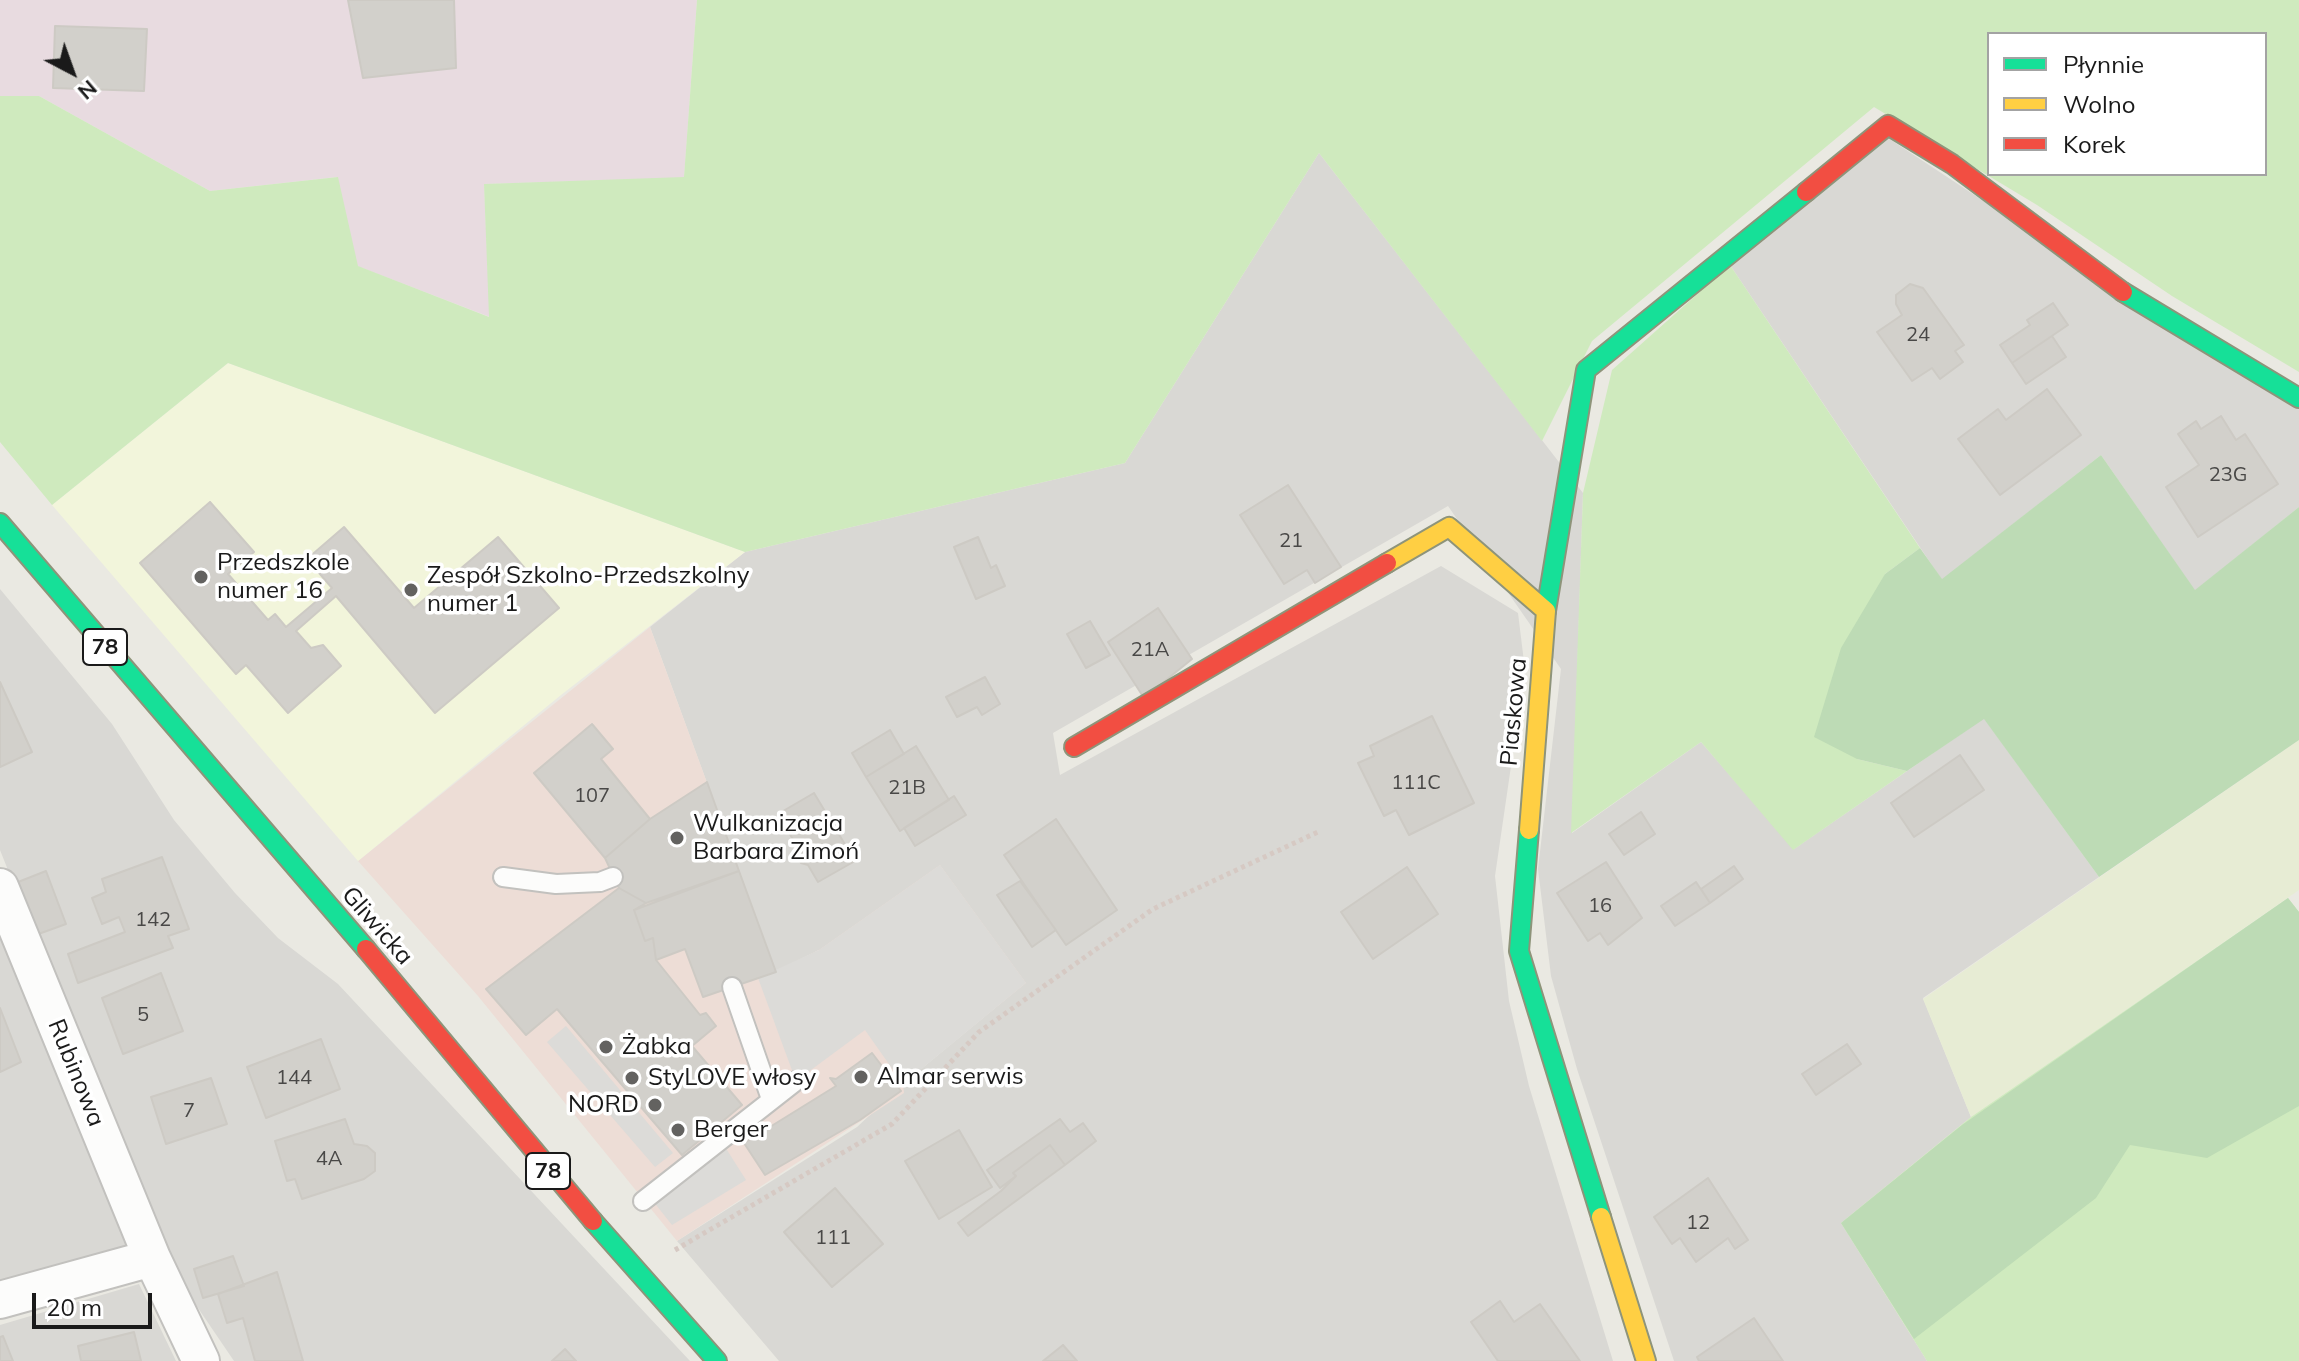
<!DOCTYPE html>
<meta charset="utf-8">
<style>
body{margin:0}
#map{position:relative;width:2299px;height:1361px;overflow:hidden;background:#eae9e2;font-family:Mulish,sans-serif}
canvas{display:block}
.legend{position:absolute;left:1987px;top:32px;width:280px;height:144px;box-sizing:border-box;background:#fff;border:2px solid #a3a3a3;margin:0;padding:10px 14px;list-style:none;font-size:24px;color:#1a1a1a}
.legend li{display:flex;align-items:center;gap:16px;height:40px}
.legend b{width:40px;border:2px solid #a3a3a3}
.north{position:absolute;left:32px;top:32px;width:80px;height:80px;-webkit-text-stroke:6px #fff;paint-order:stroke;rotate:139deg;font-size:22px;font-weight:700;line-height:32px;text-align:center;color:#1a1a1a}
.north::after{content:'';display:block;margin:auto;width:28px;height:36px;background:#1a1a1a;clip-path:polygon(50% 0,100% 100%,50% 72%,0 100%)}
.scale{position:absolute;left:32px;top:1293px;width:120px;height:36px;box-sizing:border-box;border:4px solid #1a1a1a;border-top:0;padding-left:10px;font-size:24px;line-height:28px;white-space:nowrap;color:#1a1a1a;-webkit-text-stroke:6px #fff;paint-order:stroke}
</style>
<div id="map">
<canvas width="2299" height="1361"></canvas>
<ul class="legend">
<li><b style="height:10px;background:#16e098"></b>Płynnie</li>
<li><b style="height:10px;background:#ffcf43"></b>Wolno</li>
<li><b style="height:10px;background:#f24e42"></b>Korek</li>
</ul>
<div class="north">N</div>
<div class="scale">20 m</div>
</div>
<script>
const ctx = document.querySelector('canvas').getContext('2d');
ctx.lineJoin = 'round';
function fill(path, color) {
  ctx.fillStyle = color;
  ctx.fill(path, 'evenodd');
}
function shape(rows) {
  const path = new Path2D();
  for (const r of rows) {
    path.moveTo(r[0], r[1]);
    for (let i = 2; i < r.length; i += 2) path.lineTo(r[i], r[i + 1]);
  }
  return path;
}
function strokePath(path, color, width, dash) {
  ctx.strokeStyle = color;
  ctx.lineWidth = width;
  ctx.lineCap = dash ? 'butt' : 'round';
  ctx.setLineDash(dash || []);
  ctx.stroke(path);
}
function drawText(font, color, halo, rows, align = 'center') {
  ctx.font = font + ' Mulish,sans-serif';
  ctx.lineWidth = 7;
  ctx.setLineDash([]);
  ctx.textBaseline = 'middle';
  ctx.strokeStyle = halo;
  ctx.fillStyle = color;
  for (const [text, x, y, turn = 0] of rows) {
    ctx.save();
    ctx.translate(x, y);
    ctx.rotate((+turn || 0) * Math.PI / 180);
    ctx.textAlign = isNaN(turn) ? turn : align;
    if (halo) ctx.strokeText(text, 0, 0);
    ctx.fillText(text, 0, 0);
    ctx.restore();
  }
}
fill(shape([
 [1888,138,2299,409,2299,507,2195,591,2101,455,1942,580,1730,265],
 [1319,153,1583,493,1572,833,1701,742,1794,849,1984,718,2099,877,1923,998,1971,1117,1841,1223,1927,1361,1674,1361,1577,1069,1551,976,1538,869,1561,669,1448,506,1053,733,1060,775,1441,566,1518,613,1525,670,1495,876,1509,1001,1529,1086,1613,1361,779,1361,677,1241,857,1127,903,1084,1025,983,819,950,776,972,650,627,745,552,1125,463],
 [0,589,112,724,174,820,235,893,278,938,338,984,690,1361,234,1361,162,1255,0,850],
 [0,909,135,1243,0,1282],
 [139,1284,176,1361,0,1361,0,1325]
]), '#d9d8d4');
fill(shape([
 [650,627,776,971,819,950,940,865,1026,983,903,1083,904,1093,677,1241,478,996,358,861]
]), '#edddd6');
fill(shape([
 [0,0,697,0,684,178,484,184,490,317,357,266,337,177,210,191,39,96,0,96]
]), '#e8dbe0');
fill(shape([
 [228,363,745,552,561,695,358,861,52,505]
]), '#f2f5db');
fill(shape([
 [2299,740,2299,890,1971,1117,1923,999]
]), '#e7ecd4');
fill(shape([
 [697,0,2299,0,2299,372,2172,296,2037,205,1874,107,1592,341,1542,441,1319,153,1125,463,745,552,228,363,52,505,0,442,0,96,39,96,210,191,338,177,358,266,489,317,484,184,684,177],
 [1989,34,2265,34,2265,174,1989,174],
 [1730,265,1920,548,1885,574,1857,759,1907,771,1793,850,1701,742,1571,833,1583,493,1612,370],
 [2288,898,2299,912,2299,1361,1927,1361,1841,1223,1971,1117]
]), '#cfeabe');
fill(shape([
 [2101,455,2195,590,2299,507,2299,740,2099,877,1984,719,1907,771,1857,759,1814,737,1841,648,1885,574,1920,548,1942,579],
 [2288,898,2299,912,2299,1106,2207,1158,2130,1145,2096,1198,1914,1339,1841,1223,1962,1125]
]), '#bddbb5');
fill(shape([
 [940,865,1026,983,903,1084,865,1030,796,1081,758,978,819,950],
 [566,1026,673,1153,655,1167,547,1042],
 [720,1139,746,1180,672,1225,649,1196]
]), '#dcdbd8');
const building = shape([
 [348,0,454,0,456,68,363,78,348,0],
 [55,26,147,29,144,91,53,88,55,26],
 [1910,284,1923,288,1964,345,1955,351,1963,362,1940,379,1932,368,1912,381,1877,332,1902,315,1896,304,1896,295,1910,284],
 [2053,303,2068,325,2012,363,2000,345,2030,325,2027,320,2053,303],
 [2052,336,2066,357,2026,384,2012,363,2052,336],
 [2047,389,2081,435,2000,495,1958,439,1998,409,2006,420,2047,389],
 [2221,416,2236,440,2245,434,2278,484,2198,537,2166,487,2199,465,2178,434,2196,421,2201,429,2221,416],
 [1288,485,1341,567,1315,583,1307,570,1284,584,1240,515,1288,485],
 [210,502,254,552,228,574,268,620,275,614,286,627,332,588,307,559,344,527,414,608,498,537,559,608,435,713,336,596,296,631,311,648,323,645,341,666,288,713,246,665,236,674,140,563,210,502],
 [978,537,991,568,996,565,1005,586,976,599,954,547,978,537],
 [1158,608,1192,659,1144,698,1108,642,1158,608],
 [1090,621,1110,655,1086,668,1067,634,1090,621],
 [985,677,1000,704,982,715,977,707,957,717,946,697,985,677],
 [0,682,32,752,0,767,0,682],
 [1432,716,1474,803,1409,835,1396,810,1384,816,1358,763,1374,756,1370,746,1432,716],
 [592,724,613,749,601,759,650,819,605,858,534,773,592,724],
 [890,730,904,754,866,777,852,753,890,730],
 [916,746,949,800,900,831,866,777,916,746],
 [1960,755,1984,790,1914,837,1891,803,1960,755],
 [707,782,739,871,646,903,619,888,605,858,650,819,707,782],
 [814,793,855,861,818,882,808,865,801,863,796,854,798,848,778,814,814,793],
 [954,796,966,815,915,846,904,828,954,796],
 [1641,812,1655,834,1624,855,1609,834,1641,812],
 [1056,819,1117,910,1066,945,1004,855,1056,819],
 [162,857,189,929,168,936,173,948,78,983,68,954,125,932,119,917,102,924,92,898,106,892,102,879,162,857],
 [1606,862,1642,918,1608,945,1600,933,1588,941,1557,893,1606,862],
 [1734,866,1743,879,1710,903,1701,889,1734,866],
 [1407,867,1438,914,1373,959,1341,912,1407,867],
 [46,871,66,924,33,936,13,884,46,871],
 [739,871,776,972,703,997,685,949,656,960,653,938,645,941,634,910,739,871],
 [1020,881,1056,930,1032,947,997,895,1020,881],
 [1696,882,1710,903,1675,926,1661,906,1696,882],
 [619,888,646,903,634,910,645,941,653,938,656,960,700,1015,706,1013,716,1026,692,1046,742,1105,682,1155,557,1009,526,1035,486,989,619,888],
 [161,973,183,1031,123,1054,102,998,161,973],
 [0,1008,21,1062,0,1072,0,1008],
 [321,1039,340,1089,266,1118,247,1067,321,1039],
 [1847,1044,1861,1064,1816,1095,1802,1074,1847,1044],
 [872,1053,901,1091,860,1120,765,1175,744,1143,836,1086,830,1078,836,1079,872,1053],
 [211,1078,227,1124,166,1144,151,1097,211,1078],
 [345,1119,354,1144,367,1146,375,1153,375,1171,364,1179,302,1199,295,1179,287,1181,275,1141,345,1119],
 [1060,1119,1070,1132,1083,1123,1096,1141,1065,1165,1050,1145,1013,1173,1016,1176,1000,1188,987,1170,1060,1119],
 [959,1130,992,1187,939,1219,905,1161,959,1130],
 [1050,1145,1065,1165,968,1236,958,1223,1001,1191,1016,1176,1013,1173,1050,1145],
 [1708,1178,1748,1240,1735,1249,1728,1238,1696,1262,1680,1238,1672,1244,1654,1217,1708,1178],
 [835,1188,883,1244,832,1287,784,1232,835,1188],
 [233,1256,244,1286,203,1298,194,1269,233,1256],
 [277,1272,295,1333,303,1361,255,1361,243,1318,227,1323,218,1294,277,1272],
 [1500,1301,1514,1322,1540,1304,1580,1361,1498,1361,1471,1322,1500,1301],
 [1754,1318,1783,1361,1699,1361,1697,1357,1754,1318],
 [134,1332,141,1361,81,1361,78,1346,134,1332],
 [3,1336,13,1361,0,1361,0,1337,3,1336],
 [1063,1345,1077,1361,1043,1361,1063,1345],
 [565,1349,576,1361,552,1361,565,1349]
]);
fill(building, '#d2d0cb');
strokePath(building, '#cdcac4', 2);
const lane = shape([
 [503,877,556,884,600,882,613,877],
 [732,987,771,1099],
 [643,1201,796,1081]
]);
const street = shape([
 [0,887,152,1258],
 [0,1300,152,1258,201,1361]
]);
const fast = shape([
 [2123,292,2299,398],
 [0,523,366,949],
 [1546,611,1586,370,1806,192],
 [1529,830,1519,951,1601,1217],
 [593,1221,717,1361]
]);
const slow = shape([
 [1387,563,1449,527,1546,611,1529,830],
 [1601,1217,1646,1361]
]);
const jam = shape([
 [1806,192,1888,125,1952,164,2123,292],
 [1074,747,1387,563],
 [366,949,593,1221]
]);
strokePath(lane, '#c2c1be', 22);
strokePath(street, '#c2c1be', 40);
strokePath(fast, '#8e947a', 22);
strokePath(slow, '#8e947a', 22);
strokePath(jam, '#8e947a', 22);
strokePath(shape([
 [675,1250,892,1124,979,1032,1153,909,1320,831]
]), '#d6c9c3', 5, [4, 4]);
strokePath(lane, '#fcfcfb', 18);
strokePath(street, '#fcfcfb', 36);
strokePath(fast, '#16e098', 18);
strokePath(slow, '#ffcf43', 18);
strokePath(jam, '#f24e42', 18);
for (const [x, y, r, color] of [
 [201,577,8,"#636260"],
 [411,590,8,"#636260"],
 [677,838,8,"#636260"],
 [606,1047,8,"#636260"],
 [861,1077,8,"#636260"],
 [632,1078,8,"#636260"],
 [655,1105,8,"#636260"],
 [678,1130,8,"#636260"]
]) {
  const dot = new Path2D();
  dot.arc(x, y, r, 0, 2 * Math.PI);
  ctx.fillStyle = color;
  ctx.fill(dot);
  strokePath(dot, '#fff', 3);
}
drawText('20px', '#494847', null, [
 ["24",1918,335],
 ["23G",2228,475],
 ["21",1291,541],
 ["21A",1150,650],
 ["111C",1416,783],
 ["21B",907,788],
 ["107",592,796],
 ["16",1600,906],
 ["142",153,920],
 ["5",143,1015],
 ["144",294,1078],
 ["7",189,1111],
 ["4A",329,1159],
 ["12",1698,1223],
 ["111",833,1238]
]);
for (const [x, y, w] of [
 [105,647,44],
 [548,1171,44]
]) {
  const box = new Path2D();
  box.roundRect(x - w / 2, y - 18, w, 36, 6);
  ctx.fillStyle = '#fff';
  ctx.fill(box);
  strokePath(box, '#1a1a1a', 2);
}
drawText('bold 22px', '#1a1a1a', null, [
 ["78",105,647],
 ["78",548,1171]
]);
drawText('24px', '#1a1a1a', '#fff', [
 ["Przedszkole",217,563],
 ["numer 16",217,591],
 ["Zespół Szkolno-Przedszkolny",427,576],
 ["numer 1",427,604],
 ["Wulkanizacja",693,824],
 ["Barbara Zimoń",693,852],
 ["Żabka",622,1047],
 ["Almar serwis",877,1077],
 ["StyLOVE włosy",648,1078],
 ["NORD",639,1105,"right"],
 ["Berger",694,1130]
], 'left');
drawText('24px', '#1a1a1a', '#fff', [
 ["Piaskowa",1514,712,-85],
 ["Gliwicka",377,926,49],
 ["Rubinowa",76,1073,68]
]);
</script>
